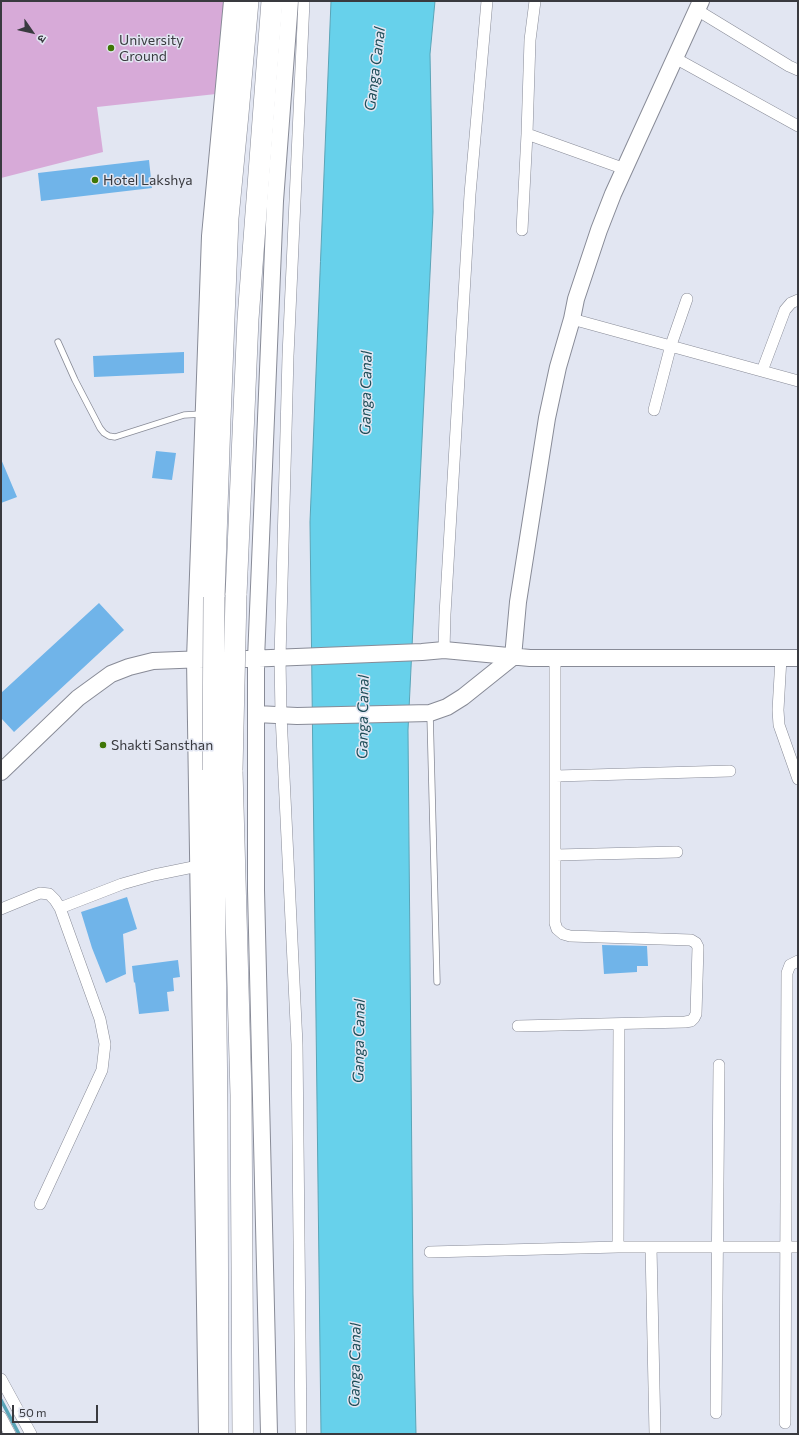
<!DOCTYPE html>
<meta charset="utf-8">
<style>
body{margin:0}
#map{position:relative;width:799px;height:1435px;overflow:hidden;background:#e2e6f2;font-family:Commissioner,"Noto Sans Devanagari",sans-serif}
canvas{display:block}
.frame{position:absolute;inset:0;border:2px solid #393a3f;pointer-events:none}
.north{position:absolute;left:12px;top:12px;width:40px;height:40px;-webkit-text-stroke:3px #e2e6f2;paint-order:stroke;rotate:124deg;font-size:11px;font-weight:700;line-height:16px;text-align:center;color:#393a3f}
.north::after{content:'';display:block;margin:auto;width:14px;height:18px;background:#393a3f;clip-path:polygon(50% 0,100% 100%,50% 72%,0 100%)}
.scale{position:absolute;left:12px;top:1405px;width:86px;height:18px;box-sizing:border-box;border:2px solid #393a3f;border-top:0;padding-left:5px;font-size:12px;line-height:14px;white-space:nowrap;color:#393a3f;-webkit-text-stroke:3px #e2e6f2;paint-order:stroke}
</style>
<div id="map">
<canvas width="799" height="1435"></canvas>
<div class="frame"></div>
<div class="north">उ</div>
<div class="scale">50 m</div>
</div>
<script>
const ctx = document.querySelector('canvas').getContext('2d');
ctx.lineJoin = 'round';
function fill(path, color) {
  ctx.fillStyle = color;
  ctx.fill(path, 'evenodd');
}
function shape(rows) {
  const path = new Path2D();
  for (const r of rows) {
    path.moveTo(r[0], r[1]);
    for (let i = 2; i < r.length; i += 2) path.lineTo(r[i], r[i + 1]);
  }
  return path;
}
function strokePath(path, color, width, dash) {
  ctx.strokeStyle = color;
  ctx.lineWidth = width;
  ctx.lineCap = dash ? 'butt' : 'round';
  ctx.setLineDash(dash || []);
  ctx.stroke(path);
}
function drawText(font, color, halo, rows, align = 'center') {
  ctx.font = font + ' Commissioner,sans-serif';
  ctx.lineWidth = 3;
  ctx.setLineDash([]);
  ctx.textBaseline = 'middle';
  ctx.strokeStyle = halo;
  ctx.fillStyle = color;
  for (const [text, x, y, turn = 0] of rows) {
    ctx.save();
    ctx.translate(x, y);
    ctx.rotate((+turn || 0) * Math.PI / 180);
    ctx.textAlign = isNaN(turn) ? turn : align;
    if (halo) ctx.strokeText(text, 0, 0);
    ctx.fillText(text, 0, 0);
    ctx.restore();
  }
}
fill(shape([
 [1,1,226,1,216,94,97,107,103,152,1,178]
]), '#d7aad8');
const water = shape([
 [331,1,435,1,430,54,433,212,408,730,413,1294,416,1434,321,1434,310,522,331,1]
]);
fill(water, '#67d1eb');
strokePath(water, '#59a4b7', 1);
strokePath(shape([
 [1,1400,19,1434]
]), '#59a4b7', 3.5);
fill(shape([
 [149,160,152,188,41,201,38,173],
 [184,352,184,373,94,377,93,356],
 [156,451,176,453,172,480,152,478],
 [1,459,17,497,1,503],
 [99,603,124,630,14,732,1,718,1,693],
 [127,897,137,929,123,934,126,974,106,983,92,948,81,912],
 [602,945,647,946,648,966,637,966,637,972,604,974],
 [178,960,180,977,173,978,174,991,167,992,169,1011,139,1014,135,982,134,983,132,966]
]), '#70b4e9');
const lane = shape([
 [58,342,75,380,100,428,104,433,109,436,115,437,184,415,202,414],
 [430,714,437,982]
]);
const street = shape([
 [697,10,789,66,798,70],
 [675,58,798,126],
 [527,134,625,169],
 [522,230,527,134,530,40,535,1],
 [572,319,798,381],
 [762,371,785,310,791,303,798,300],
 [654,410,671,345,687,299],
 [444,650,445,614,470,194,487,1],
 [781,658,778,710,779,725,798,779],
 [556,776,730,771],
 [556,855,677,852],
 [60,908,122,884,154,875,198,866],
 [1,909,40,893,49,894,55,900,60,908,100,1019,105,1044,102,1070,40,1204],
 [518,1026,685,1022,691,1021,694,1018,696,1014,698,947,696,943,691,940,570,936,563,934,557,929,555,923,555,657],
 [618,1247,798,1247],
 [651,1247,655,1434],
 [430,1252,618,1247,619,1024],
 [1,1379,31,1434],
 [716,1413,719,1065],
 [1,1417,10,1434],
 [785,1423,787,973,790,965,798,961],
 [301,1434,297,1044,281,715,280,658,288,356,304,1]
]);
const secondary = shape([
 [246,659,422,652,444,650,530,658,798,658],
 [256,714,297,716,430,713,447,707,463,697,513,657,518,602,547,418,558,367,572,319,576,299,599,230,613,194,701,1],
 [1,772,78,698,111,674,129,667,153,661,205,659],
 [207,1434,195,659,210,236,232,1],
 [269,1434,256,890,256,659,275,201,290,1]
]);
const highway = shape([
 [236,595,248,319,272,1],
 [214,597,220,419,228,218,238,114,248,1],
 [213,770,217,1111,218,1434],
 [232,770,241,1095,243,1434]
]);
strokePath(lane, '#888b97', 7);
strokePath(street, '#888b97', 12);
strokePath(secondary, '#888b97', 18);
strokePath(highway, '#888b97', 22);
strokePath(lane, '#fff', 5.5);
strokePath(street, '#fff', 11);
strokePath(secondary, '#fff', 16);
strokePath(highway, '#fff', 21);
const highwayBridge = shape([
 [213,770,214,597],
 [232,770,236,595]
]);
strokePath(highwayBridge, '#888b97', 22, []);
strokePath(highwayBridge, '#fff', 21);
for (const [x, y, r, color] of [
 [111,48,4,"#3f7606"],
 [95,180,4,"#3f7606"],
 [103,745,4,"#3f7606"]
]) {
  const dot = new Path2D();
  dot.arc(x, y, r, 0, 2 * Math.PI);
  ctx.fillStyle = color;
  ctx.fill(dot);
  strokePath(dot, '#e2e6f2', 1.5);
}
drawText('14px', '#393a3f', '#e2e6f2', [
 ["University",119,40],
 ["Ground",119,56],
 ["Hotel Lakshya",103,180],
 ["Shakti Sansthan",111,745]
], 'left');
drawText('italic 15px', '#1e4d58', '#e2e6f2', [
 ["Ganga Canal",375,69,-83],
 ["Ganga Canal",366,393,-89],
 ["Ganga Canal",363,717,-89],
 ["Ganga Canal",359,1041,-89],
 ["Ganga Canal",355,1365,-89]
]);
</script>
